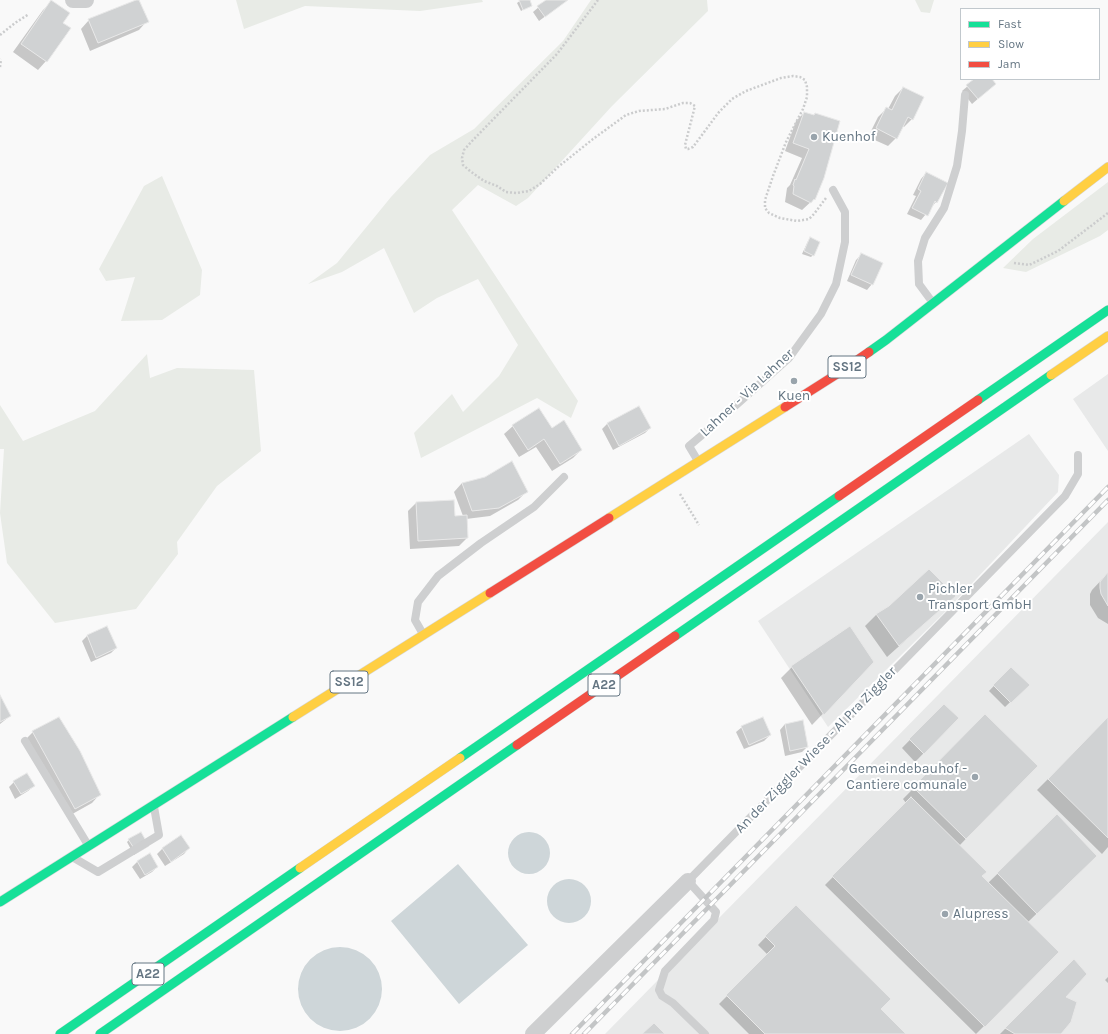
<!DOCTYPE html>
<style>
body{margin:0}
#map{position:relative;width:1108px;height:1034px;overflow:hidden;background:#f9f9f9;font-family:Karla,sans-serif}
canvas{display:block}
.legend{position:absolute;left:960px;top:8px;width:140px;height:72px;box-sizing:border-box;background:#fff;border:1px solid #c1c8cd;margin:0;padding:5px 7px;list-style:none;font-size:12px;color:#657683}
.legend li{display:flex;align-items:center;gap:8px;height:20px}
.legend b{width:20px;border:1px solid #c1c8cd}
</style>
<div id="map">
<canvas width="1108" height="1034"></canvas>
<ul class="legend">
<li><b style="height:5px;background:#16e098"></b>Fast</li>
<li><b style="height:5px;background:#ffcf43"></b>Slow</li>
<li><b style="height:5px;background:#f24e42"></b>Jam</li>
</ul>
</div>
<script>
const ctx = document.querySelector('canvas').getContext('2d');
ctx.lineJoin = 'round';
function fill(path, color) {
  ctx.fillStyle = color;
  ctx.fill(path, 'evenodd');
}
function shape(rows) {
  const path = new Path2D();
  for (const r of rows) {
    if (r.length === 3) {
      path.moveTo(r[0] + r[2], r[1]);
      path.arc(r[0], r[1], r[2], 0, 2 * Math.PI);
      continue;
    }
    path.moveTo(r[0], r[1]);
    for (let i = 2; i < r.length; i += 2) path.lineTo(r[i], r[i + 1]);
  }
  return path;
}
function strokePath(path, color, width, dash) {
  ctx.strokeStyle = color;
  ctx.lineWidth = width;
  ctx.lineCap = dash ? 'butt' : 'round';
  ctx.setLineDash(dash || []);
  ctx.stroke(path);
}
function drawText(font, color, halo, rows, align = 'center') {
  ctx.font = font + ' Karla,sans-serif';
  ctx.lineWidth = 4;
  ctx.setLineDash([]);
  ctx.textBaseline = 'middle';
  ctx.strokeStyle = halo;
  ctx.fillStyle = color;
  for (const [text, x, y, turn = 0] of rows) {
    ctx.save();
    ctx.translate(x, y);
    ctx.rotate((+turn || 0) * Math.PI / 180);
    ctx.textAlign = isNaN(turn) ? turn : align;
    if (halo) ctx.strokeText(text, 0, 0);
    ctx.fillText(text, 0, 0);
    ctx.restore();
  }
}
fill(shape([
 [1108,374,1108,451,1073,399],
 [1029,434,1059,475,1058,492,946,611,828,727,758,621],
 [1108,522,1108,1034,605,1034]
]), '#e8e9e9');
fill(shape([
 [236,0,482,0,483,2,420,11,305,6,244,29],
 [591,0,707,0,708,11,612,106,528,198,516,206,478,185,452,210,578,401,571,418,537,398,421,458,414,433,452,394,463,412,499,376,518,345,478,279,437,298,414,313,384,248,342,272,308,284,337,263,391,197,430,155,474,129,563,41],
 [915,0,934,0,930,13,921,12],
 [162,176,202,270,200,295,162,320,121,321,135,277,106,281,99,269,144,186],
 [1108,182,1108,230,1100,236,1026,272,1003,268,1033,239],
 [147,354,150,378,177,368,254,370,261,451,217,486,177,542,178,554,136,609,55,623,7,563,0,513,4,449,0,449,0,405,23,441,95,411]
]), '#e8ebe6');
fill(shape([
 [529,853,21],
 [458,864,528,945,459,1004,391,921],
 [569,901,22],
 [340,989,42]
]), '#ced6d9');
fill(shape([
 [521,0,528,0,531,5,521,11,517,3],
 [547,0,567,0,539,21,533,12],
 [52,2,62,23,46,61,38,70,13,52,43,10],
 [89,20,147,21,139,30,90,51,81,29],
 [976,79,991,79,995,84,972,104,962,91],
 [903,88,912,119,904,127,902,126,896,138,888,146,868,137,878,117,887,108,888,109,895,96],
 [804,113,823,178,814,199,802,210,785,202,787,188,790,185,802,158,785,151,796,121],
 [926,173,936,202,921,220,907,214,916,196,913,195,921,179],
 [808,241,813,255,811,257,802,254],
 [862,254,872,284,867,290,847,281,856,260],
 [639,407,650,428,645,433,613,450,602,429,607,424],
 [513,426,552,429,581,450,573,458,552,471,536,447,519,457,504,434],
 [486,478,527,491,518,500,490,516,466,519,467,538,459,546,410,549,408,511,416,503,454,517,463,516,454,492,462,483],
 [1108,573,1108,624,1098,618,1090,605,1090,594,1092,590],
 [955,596,887,657,865,626,876,615,890,607],
 [107,627,116,648,111,653,91,662,82,641,87,636],
 [873,662,812,725,781,678,792,667],
 [1011,668,1028,685,1005,707,989,691],
 [0,697,10,716,0,724],
 [944,705,958,718,915,762,902,748],
 [985,716,1036,766,959,846,981,876,988,883,1057,816,1096,856,1028,922,984,1026,976,1034,825,885,906,803,903,799],
 [1108,719,1108,847,1102,854,1037,790],
 [785,724,807,747,802,752,785,756,780,730],
 [742,727,770,735,764,741,744,749,736,732],
 [33,732,100,794,92,803,67,817,25,740],
 [14,782,34,786,28,791,15,799,9,787],
 [181,836,189,848,184,854,165,866,157,854,162,849],
 [129,840,148,846,134,855,127,842],
 [138,861,157,867,152,872,140,879,132,867],
 [796,906,880,1009,905,1034,749,1034,719,1004,768,955,758,945],
 [1073,960,1065,998,1060,1034,1000,1034],
 [1108,977,1108,983,1105,980]
]), '#0003');
const building = shape([
 [51,0,70,13,63,23,71,28,47,62,21,44,51,0],
 [136,0,139,0,149,22,98,43,88,19,136,0],
 [519,0,530,0,532,6,523,10,519,0],
 [546,0,568,0,545,17,537,6,546,0],
 [974,79,992,79,996,84,978,99,966,85,974,79],
 [903,87,924,97,913,120,908,117,897,139,876,128,886,107,892,110,903,87],
 [804,112,814,115,815,113,840,121,824,178,815,200,814,199,811,203,793,194,794,186,793,185,795,179,796,180,809,149,793,143,804,112],
 [926,172,948,183,937,203,935,201,928,216,912,208,921,191,918,189,926,172],
 [810,237,820,242,814,256,804,251,810,237],
 [861,253,883,263,873,285,851,275,861,253],
 [639,406,651,428,619,446,607,423,639,406],
 [539,408,552,428,564,420,582,450,560,464,544,439,528,450,512,425,539,408],
 [512,461,528,492,499,508,472,511,462,483,485,477,512,461],
 [454,500,455,516,467,515,468,538,418,541,416,502,454,500],
 [929,569,956,596,899,646,876,614,889,606,929,569],
 [1108,572,1108,606,1101,594,1100,588,1100,582,1108,572],
 [107,626,117,648,96,658,87,635,107,626],
 [850,626,874,662,824,715,791,666,850,626],
 [1011,667,1030,685,1011,703,993,685,1011,667],
 [0,695,11,716,0,722,0,695],
 [944,704,959,718,924,754,909,739,944,704],
 [985,714,1038,766,966,839,913,787,985,714],
 [59,717,80,751,101,795,75,809,32,731,59,717],
 [763,717,771,735,749,745,741,726,763,717],
 [1108,717,1108,838,1048,779,1108,717],
 [803,720,808,747,790,751,785,724,803,720],
 [27,773,35,786,21,794,13,781,27,773],
 [911,797,987,872,982,876,1059,952,985,1027,832,876,911,797],
 [1057,814,1097,856,1037,914,997,873,1057,814],
 [141,832,149,846,137,853,128,839,141,832],
 [181,835,190,848,171,862,162,848,181,835],
 [150,853,158,867,145,875,137,861,150,853],
 [796,905,891,999,881,1009,906,1034,765,1034,726,995,775,946,765,936,796,905],
 [1074,959,1087,974,1066,997,1077,1002,1071,1022,1061,1034,1015,1034,1005,1028,1074,959],
 [654,1023,665,1034,642,1034,654,1023]
]);
fill(building, '#d0d2d3');
strokePath(building, '#e8e8e8', 1);
const fast = shape([
 [869,352,886,340,1064,201],
 [978,400,1108,310],
 [675,636,1051,375],
 [460,758,839,496],
 [0,902,293,717],
 [60,1034,300,868],
 [100,1034,517,745]
]);
const slow = shape([
 [1064,201,1108,167],
 [1051,375,1108,336],
 [609,518,785,407],
 [293,717,490,593],
 [300,868,460,758]
]);
const jam = shape([
 [785,407,837,374,869,352],
 [839,496,978,400],
 [490,593,609,518],
 [517,745,675,636]
]);
strokePath(fast, '#d5d6d7', 10);
strokePath(slow, '#d5d6d7', 10);
strokePath(jam, '#d5d6d7', 10);
strokePath(shape([
 [598,0,557,54,473,140,464,150,462,158,463,165,470,171,484,181,497,186,506,192,516,193,529,191,540,184,558,167,593,139,626,115,639,111,665,109,683,103,690,103,695,106,685,145,686,149,688,149,693,147,719,112,732,99,746,91,781,78,793,76,800,77,805,80,807,87,807,97,803,109,786,142,773,176,765,200,765,208,769,213,780,218,797,221,809,219,814,214,826,198],
 [0,35,15,23,29,14],
 [0,67,1,59],
 [1014,263,1029,265,1058,251,1108,213],
 [680,494,699,525]
]), '#cbcccd', 2.5, [2, 2]);
strokePath(shape([
 [933,303,919,284,918,261,925,238,944,208,957,166,962,131,965,95],
 [698,461,689,446,708,430,789,358,821,314,836,284,845,242,845,212,833,190],
 [423,634,415,620,418,602,438,576,481,543,534,507,564,477],
 [25,741,88,845],
 [74,858,98,872,159,835,154,807],
 [705,1034,673,1003,662,996,659,990,665,971,714,920,716,912,688,881,1065,496,1078,474,1078,455]
]), '#cecfd0', 8);
strokePath(shape([
 [73,0,86,0],
 [533,1034,688,881]
]), '#cecfd0', 16);
strokePath(fast, '#16e098', 9);
strokePath(slow, '#ffcf43', 9);
strokePath(jam, '#f24e42', 9);
const rail = shape([
 [572,1034,1108,487],
 [584,1034,1108,500]
]);
strokePath(rail, '#c3c5c6', 4.5);
strokePath(rail, '#fff', 3, [9]);
for (const [x, y, r, color] of [
 [814,137,4,"#99a4ac"],
 [794,381,4,"#99a4ac"],
 [920,597,4,"#99a4ac"],
 [975,777,4,"#99a4ac"],
 [945,914,4,"#99a4ac"]
]) {
  const dot = new Path2D();
  dot.arc(x, y, r, 0, 2 * Math.PI);
  ctx.fillStyle = color;
  ctx.fill(dot);
  strokePath(dot, '#fff', 1.5);
}
for (const [x, y, w] of [
 [847,367,38],
 [349,682,38],
 [604,685,32],
 [148,974,32]
]) {
  const box = new Path2D();
  box.roundRect(x - w / 2, y - 11, w, 22, 3);
  ctx.fillStyle = '#fff';
  ctx.fill(box);
  strokePath(box, '#657683', 1);
}
drawText('bold 13px', '#657683', null, [
 ["SS12",847,367],
 ["SS12",349,682],
 ["A22",604,685],
 ["A22",148,974]
]);
drawText('14px', '#657683', '#fff', [
 ["Kuenhof",822,137],
 ["Kuen",794,396,"center"],
 ["Pichler",928,589],
 ["Transport GmbH",928,605],
 ["Gemeindebauhof -",967,769,"right"],
 ["Cantiere comunale",967,785,"right"],
 ["Alupress",953,914]
], 'left');
drawText('14px', '#657683', '#fff', [
 ["Lahner - Via Lahner",747,393,-43],
 ["An der Ziggler Wiese - Al Pra Ziggler",816,750,-46]
]);
</script>
